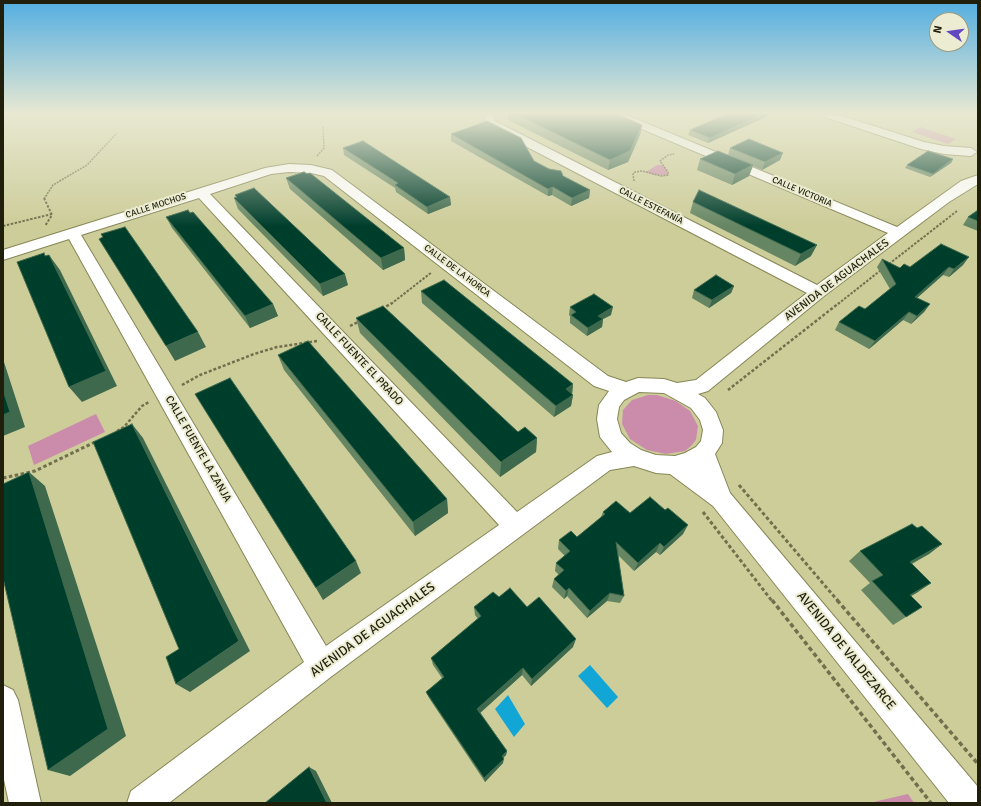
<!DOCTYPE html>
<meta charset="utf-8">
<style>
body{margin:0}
#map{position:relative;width:981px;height:806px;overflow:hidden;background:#cdcd9a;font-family:Signika,sans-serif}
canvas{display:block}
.frame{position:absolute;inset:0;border:4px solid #1f1f0b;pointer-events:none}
.north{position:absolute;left:929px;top:12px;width:40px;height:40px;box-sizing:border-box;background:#ebecd2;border:1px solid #999a82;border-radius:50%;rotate:283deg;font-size:11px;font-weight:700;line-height:16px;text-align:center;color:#1f1f0b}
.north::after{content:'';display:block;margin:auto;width:14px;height:18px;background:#6147c0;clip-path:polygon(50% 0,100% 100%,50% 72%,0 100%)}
</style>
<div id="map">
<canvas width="981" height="806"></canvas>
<div class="frame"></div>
<div class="north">N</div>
</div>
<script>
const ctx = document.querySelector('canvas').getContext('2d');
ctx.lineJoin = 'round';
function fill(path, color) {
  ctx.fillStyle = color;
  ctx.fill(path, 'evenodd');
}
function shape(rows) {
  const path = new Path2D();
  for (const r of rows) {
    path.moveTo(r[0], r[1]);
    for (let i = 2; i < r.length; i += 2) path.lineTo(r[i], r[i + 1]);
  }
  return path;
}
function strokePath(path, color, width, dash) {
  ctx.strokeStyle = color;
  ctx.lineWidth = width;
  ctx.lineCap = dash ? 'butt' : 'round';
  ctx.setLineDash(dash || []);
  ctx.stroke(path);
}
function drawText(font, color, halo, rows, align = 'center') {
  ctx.font = font + ' Signika,sans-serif';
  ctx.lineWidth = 4;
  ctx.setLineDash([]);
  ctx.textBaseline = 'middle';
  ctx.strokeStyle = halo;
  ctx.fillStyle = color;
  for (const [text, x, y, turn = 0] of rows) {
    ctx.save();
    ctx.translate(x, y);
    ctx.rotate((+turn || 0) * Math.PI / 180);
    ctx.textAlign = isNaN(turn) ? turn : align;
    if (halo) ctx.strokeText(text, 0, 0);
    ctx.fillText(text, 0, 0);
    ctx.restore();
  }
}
fill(shape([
 [920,127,956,139,948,144,912,132],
 [657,165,662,165,666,169,668,175,655,175,646,172],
 [648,395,657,395,676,401,690,411,698,426,696,440,691,446,685,451,666,454,647,450,630,439,622,424,623,410,632,400],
 [96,414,105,432,34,465,28,446],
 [908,794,914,803,869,803]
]), '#cb8cab');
fill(shape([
 [590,665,618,697,607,708,578,676],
 [508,695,525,724,514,737,495,709]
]), '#11a6d6');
const minor = shape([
 [487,114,498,114,494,118,495,121,817,285,888,233,611,116,610,114,624,114,897,227,961,181,978,175,978,184,949,202,824,296,708,391,698,394,705,398,716,412,723,430,722,443,715,454,730,493,978,787,978,803,949,803,713,506,670,474,656,473,634,466,610,470,332,676,169,803,127,803,131,791,304,662,69,239,3,260,3,250,265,168,289,164,311,165,332,170,608,376,626,382,638,378,664,379,677,383,696,380,807,293,485,125,484,117,487,114],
 [289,172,311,173,324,176,594,386,609,391,599,405,597,419,600,437,612,452,597,456,517,512,210,194,271,174,289,172],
 [199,198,499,525,326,646,81,235,199,198],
 [639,392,664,393,691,408,700,420,703,430,701,441,696,447,685,453,675,456,656,455,641,450,630,443,621,433,617,419,619,407,624,400,639,392],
 [821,114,836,114,924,142,944,146,971,148,977,152,971,156,944,154,921,149,822,116,821,114],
 [3,685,13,690,18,700,41,803,9,803,3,775,3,685]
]);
strokePath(minor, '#868656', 2);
strokePath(shape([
 [317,156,324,148,323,126],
 [634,181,633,174,635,172,642,171,661,176,668,175,668,172,660,161,668,155,674,154],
 [44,199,53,185,87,165,117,133]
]), '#70704e', 1.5, [2, 1]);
strokePath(shape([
 [44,198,52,215,45,226],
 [3,226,52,214],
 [889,264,957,211],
 [391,304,432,272],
 [838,304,881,270]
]), '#70704e', 2, [2.5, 1.5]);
strokePath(shape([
 [382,309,392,303],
 [350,326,360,321],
 [182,385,200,375,254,354,277,347,317,341],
 [728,390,839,303],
 [117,431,124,427,142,406,149,402]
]), '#70704e', 2.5, [3, 2]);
strokePath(shape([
 [3,478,35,471,95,442],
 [739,485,838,601],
 [703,512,772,601]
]), '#70704e', 3, [3.5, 2.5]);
strokePath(shape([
 [772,600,931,803],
 [837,600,978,764]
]), '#70704e', 3.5, [4.5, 3]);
fill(minor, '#fff');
fill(shape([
 [508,114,617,114,642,125,640,135,628,162,608,170,508,120],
 [727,114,768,114,766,117,708,143,688,135,690,130],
 [451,134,534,161,590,190,589,198,571,206,552,195,548,196,451,141],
 [343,148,450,197,451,205,428,214,396,192,395,188,344,155],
 [730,148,780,160,762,170,753,166,749,176,732,185,697,170,700,159,728,155],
 [953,159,951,163,930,177,905,168,907,165],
 [286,178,404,248,405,260,383,270,290,189],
 [235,195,348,285,323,296,238,209,234,198,236,198],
 [693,202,811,256,795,266,690,213],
 [978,210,978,231,963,225,968,217],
 [166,217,273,304,278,316,250,328,172,228],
 [882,259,900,268,963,265,949,277,943,275,917,298,930,304,924,312,911,324,903,320,869,349,835,330,839,322,865,309,890,289,877,267],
 [734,286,731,293,709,308,692,298,694,290],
 [421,291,573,384,572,394,573,395,571,406,554,417,422,303],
 [570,307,611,315,603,319,602,327,587,336,570,323,570,316,569,315],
 [356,318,518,432,537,438,536,452,500,477,360,333],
 [278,355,447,499,448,513,415,536,284,370],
 [603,512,630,513,683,534,660,555,656,552,634,571,618,555,624,596,620,603,607,601,587,618,567,596,564,599,552,587,554,579,559,575,555,571,556,563,565,556,558,549,559,540,577,537,601,517],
 [917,528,942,544,929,554,912,564,918,592,911,596,922,607,893,625,861,590,870,583,849,561,860,551],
 [499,597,527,607,573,647,531,686,522,675,480,712,507,751,506,755,503,758,503,763,485,782,429,698,426,692,442,678,433,665,431,658,478,619,475,615,474,607]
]), '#668663');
fill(shape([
 [763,114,768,114,766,117,708,143,710,138],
 [642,125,640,135,628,162,608,170,610,160],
 [783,153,780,160,762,170,765,162],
 [953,159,951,163,930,177,933,174],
 [753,165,749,176,732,185,735,174],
 [553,187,552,195,548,196,548,189],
 [590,190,589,198,571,206,572,198],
 [450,197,451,205,428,214,427,207],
 [817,245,811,256,795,266,801,254],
 [404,248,405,260,383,270,381,258],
 [49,255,60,270,117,386,82,402,69,387],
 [969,257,963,265,949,277,954,269],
 [949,267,943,275,909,305,915,297],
 [345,274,348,285,323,296,320,284],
 [734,286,731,293,709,308,712,300],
 [273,304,278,316,250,328,245,316],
 [930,304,924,312,911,324,917,316],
 [613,307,611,315,603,319,602,327,587,336,588,328,598,316],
 [909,312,903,320,869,349,875,341],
 [198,332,206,347,175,361,166,346],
 [3,359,25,427,3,436],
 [573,384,572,395,566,389],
 [573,395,571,406,554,417,556,406],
 [132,424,143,438,250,651,190,692,176,684,239,641],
 [537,438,536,452,500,477,501,462],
 [29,472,45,486,126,736,70,776,48,770],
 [447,499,448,513,415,536,413,522],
 [688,525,683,534,660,555,664,547],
 [660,543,656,552,634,571,638,563],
 [942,544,929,554,897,571,910,562],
 [356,561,361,573,323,600,316,588],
 [931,583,918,592,897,604,910,595],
 [569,588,567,596,564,599,566,591],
 [610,593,607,601,587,618,590,611],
 [576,639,573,647,531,686,532,679],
 [523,668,522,675,478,715,477,709],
 [507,751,506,755,501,760,502,756],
 [504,759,503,763,485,782,484,778],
 [309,767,316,771,332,803,327,803]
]), '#3e694d');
const building = shape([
 [515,114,617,114,642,125,630,151,610,160,515,114],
 [727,114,763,114,710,138,690,130,727,114],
 [487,121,521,138,534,161,549,169,561,171,563,176,590,190,572,198,553,187,548,189,451,134,487,121],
 [749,139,783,153,765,162,730,148,749,139],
 [363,141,450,197,427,207,395,185,398,183,343,148,363,141],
 [718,151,753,165,735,174,700,159,718,151],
 [928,151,953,159,933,174,907,165,928,151],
 [304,172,307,174,310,173,404,248,381,258,286,178,304,172],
 [254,188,345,274,320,284,234,198,237,197,235,195,254,188],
 [699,190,817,245,801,254,693,202,699,190],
 [188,210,190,213,193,212,273,304,245,316,166,217,188,210],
 [978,210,978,221,968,217,978,210],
 [125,227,198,332,166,346,99,239,103,237,101,234,125,227],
 [941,244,969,257,954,269,949,267,915,297,930,304,917,316,909,312,875,341,839,322,859,306,865,309,896,284,882,259,900,268,904,264,910,267,941,244],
 [44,253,45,256,49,255,106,371,69,387,17,262,44,253],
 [716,275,734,286,712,300,694,290,716,275],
 [444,280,573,384,566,389,573,395,556,406,421,291,444,280],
 [594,294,613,307,598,316,603,319,588,328,571,315,576,312,570,307,594,294],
 [383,306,518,432,525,427,537,438,501,462,356,318,383,306],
 [308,341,447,499,413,522,278,355,308,341],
 [230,378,356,561,316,588,195,394,230,378],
 [3,390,10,412,3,415,3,390],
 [132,424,239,641,176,684,166,657,179,649,93,442,132,424],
 [29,472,108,729,48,770,3,578,3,484,29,472],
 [650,497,665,510,668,508,688,525,664,547,660,543,638,563,616,542,624,596,610,593,590,611,569,588,566,591,554,579,564,570,556,563,570,551,559,540,571,531,577,537,605,514,603,512,616,501,630,513,650,497],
 [912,524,917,528,922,526,942,544,910,562,931,583,910,595,922,607,906,617,872,581,883,575,860,551,912,524],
 [510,588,527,607,539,597,576,639,532,679,523,668,477,709,507,751,502,756,504,759,484,778,426,692,444,677,431,658,481,616,474,607,493,592,499,597,510,588],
 [309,767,327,803,265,803,309,767]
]);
fill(building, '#003e2c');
strokePath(building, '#3e694d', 1);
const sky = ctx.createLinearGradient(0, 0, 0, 226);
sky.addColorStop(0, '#52aee1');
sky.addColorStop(0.5, '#e8e8d2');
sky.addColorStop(1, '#e8e8d200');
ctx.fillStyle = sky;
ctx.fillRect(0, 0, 981, 226);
drawText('9px', '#1f1f0b', '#ebecd2', [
 ["CALLE VICTORIA",802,192,23],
 ["CALLE MOCHOS",156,206,-18],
 ["CALLE ESTEFANÍA",651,206,27],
 ["CALLE DE LA HORCA",457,271,37]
]);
drawText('11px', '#1f1f0b', '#ebecd2', [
 ["AVENIDA DE AGUACHALES",837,280,-37],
 ["CALLE FUENTE EL PRADO",359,359,47],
 ["CALLE FUENTE LA ZANJA",198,449,60]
]);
drawText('13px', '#1f1f0b', '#ebecd2', [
 ["AVENIDA DE AGUACHALES",373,630,-36],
 ["AVENIDA DE VALDEZARCE",846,651,51]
]);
</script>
